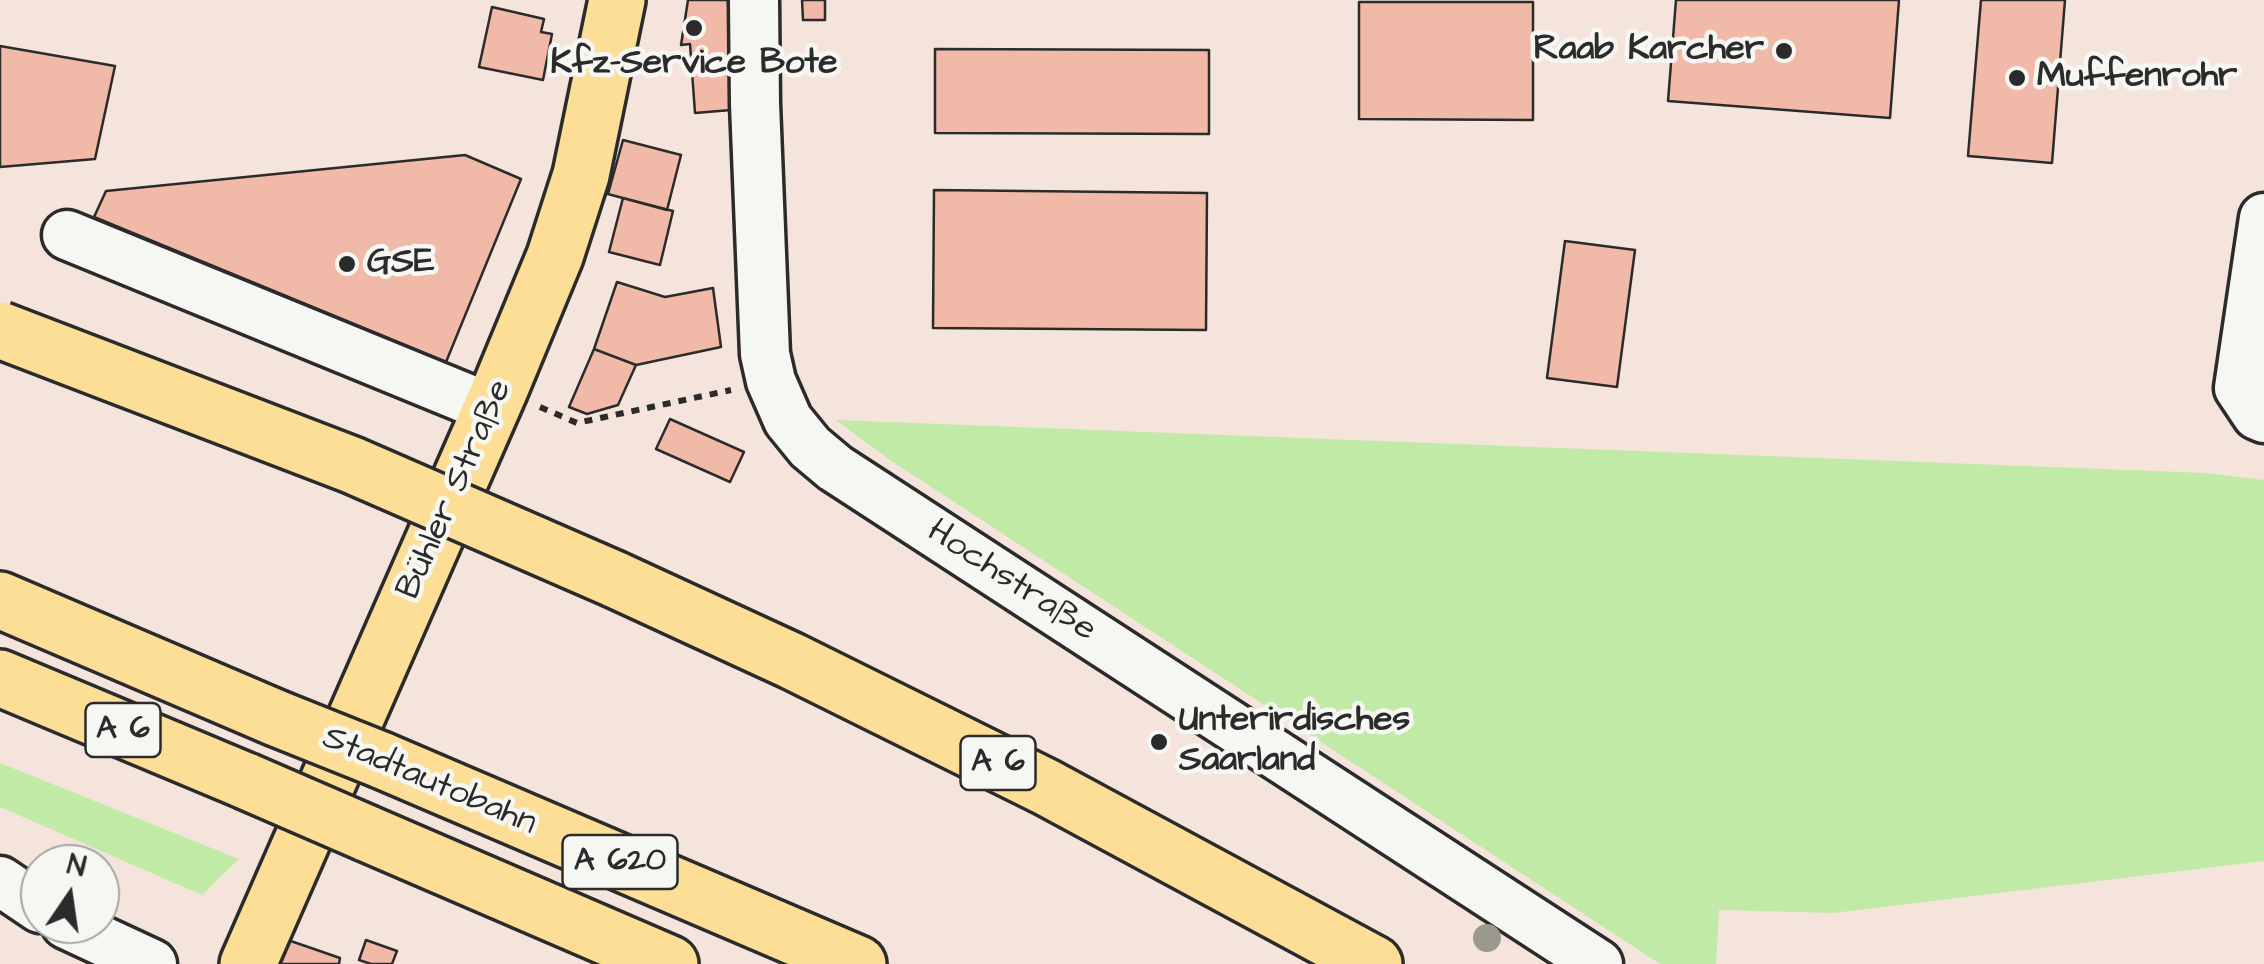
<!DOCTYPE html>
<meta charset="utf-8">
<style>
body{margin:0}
#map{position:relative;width:2264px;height:964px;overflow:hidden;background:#f4e4dc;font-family:"Architects Daughter",sans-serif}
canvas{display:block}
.north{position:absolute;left:20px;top:844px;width:100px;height:100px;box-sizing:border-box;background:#f6f6f2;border:2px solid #a5a5a2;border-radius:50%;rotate:13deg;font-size:28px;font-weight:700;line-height:40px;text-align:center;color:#2b2b2b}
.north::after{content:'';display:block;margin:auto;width:35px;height:45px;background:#2b2b2b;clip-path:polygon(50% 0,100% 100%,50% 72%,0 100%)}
</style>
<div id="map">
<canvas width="2264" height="964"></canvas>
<div class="north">N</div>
</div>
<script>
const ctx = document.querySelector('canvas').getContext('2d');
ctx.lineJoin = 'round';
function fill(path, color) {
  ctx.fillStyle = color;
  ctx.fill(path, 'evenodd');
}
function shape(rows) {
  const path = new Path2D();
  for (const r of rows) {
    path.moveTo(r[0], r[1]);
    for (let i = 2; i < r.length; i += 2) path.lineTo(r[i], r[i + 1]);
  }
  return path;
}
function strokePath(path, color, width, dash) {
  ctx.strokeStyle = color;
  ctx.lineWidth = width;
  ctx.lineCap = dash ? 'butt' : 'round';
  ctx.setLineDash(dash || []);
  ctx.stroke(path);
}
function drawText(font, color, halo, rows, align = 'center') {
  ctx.font = font + ' "Architects Daughter",sans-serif';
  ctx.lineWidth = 9;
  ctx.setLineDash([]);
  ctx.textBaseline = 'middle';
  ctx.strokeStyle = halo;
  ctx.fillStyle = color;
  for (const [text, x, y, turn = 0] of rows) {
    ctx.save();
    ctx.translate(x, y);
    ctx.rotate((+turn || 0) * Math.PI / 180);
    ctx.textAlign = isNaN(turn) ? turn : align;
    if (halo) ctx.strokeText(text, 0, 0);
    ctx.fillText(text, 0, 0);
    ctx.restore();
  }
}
fill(shape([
 [836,420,2206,473,2264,480,2264,861,1833,913,1719,910,1716,964,1660,964,890,460],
 [0,763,239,859,202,895,0,807]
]), '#c1eaa6');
const building = shape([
 [688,0,728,0,731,110,695,113,690,44,681,45,688,0],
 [802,0,825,0,825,20,803,20,802,0],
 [1676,0,1899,0,1890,118,1668,101,1676,0],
 [1981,0,2065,0,2052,163,1968,156,1981,0],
 [1359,2,1533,2,1533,120,1359,119,1359,2],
 [492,7,544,19,541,32,552,34,543,80,479,67,492,7],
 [0,46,115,66,95,159,0,167,0,46],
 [935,49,1209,50,1209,134,935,133,935,49],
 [623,140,681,155,667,210,608,194,623,140],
 [465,155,521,179,446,362,94,217,106,191,465,155],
 [934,190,1207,193,1206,330,933,328,934,190],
 [623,198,673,211,660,265,609,252,623,198],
 [1565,241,1635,250,1617,387,1547,378,1565,241],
 [617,282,665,297,713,288,721,347,636,365,594,349,617,282],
 [594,349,636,365,618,405,587,414,569,407,594,349],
 [670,419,744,452,730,482,656,449,670,419],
 [285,939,340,958,339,964,277,964,285,939],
 [366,940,397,951,392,964,371,964,359,960,366,940]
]);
fill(building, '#f1b9a7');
strokePath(building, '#2b2b2b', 2.5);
const minor = shape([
 [754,0,755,104,765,354,771,381,788,420,810,447,835,468,1598,964],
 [2264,218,2239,388,2257,415,2264,418],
 [67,235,492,409],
 [0,881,40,908],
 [66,924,152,964]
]);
const major = shape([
 [248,964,500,389,555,256,581,175,617,0]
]);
const highway = shape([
 [614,579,792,661,1046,787,1374,964],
 [0,600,276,718],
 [0,678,246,781],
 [381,760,858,964],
 [366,833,670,964]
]);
strokePath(minor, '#2b2b2b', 55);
strokePath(major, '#2b2b2b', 62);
strokePath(highway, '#2b2b2b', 62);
strokePath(shape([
 [540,407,577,423,731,390]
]), '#2b2b2b', 6, [8, 8]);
strokePath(minor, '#f6f6f2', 48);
strokePath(major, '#fcde96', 55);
strokePath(highway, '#fcde96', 55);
const highwayBridge = shape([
 [0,330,352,465,614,579],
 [276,718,381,760],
 [246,781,366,833]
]);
strokePath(highwayBridge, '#2b2b2b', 62, []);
strokePath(highwayBridge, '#fcde96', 55);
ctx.fillStyle = '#9a998c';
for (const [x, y] of [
 [1487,938]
]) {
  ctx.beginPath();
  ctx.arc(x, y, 14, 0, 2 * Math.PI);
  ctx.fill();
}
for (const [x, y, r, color] of [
 [694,28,10,"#2b2b2b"],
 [1784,51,10,"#2b2b2b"],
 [2017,78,10,"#2b2b2b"],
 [347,264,10,"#2b2b2b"],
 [1159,742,10,"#2b2b2b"]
]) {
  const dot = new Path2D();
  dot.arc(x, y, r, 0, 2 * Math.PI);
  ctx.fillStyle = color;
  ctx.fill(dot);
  strokePath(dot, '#f6f6f2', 4);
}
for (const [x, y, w] of [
 [123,730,75],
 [998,763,75],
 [620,862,115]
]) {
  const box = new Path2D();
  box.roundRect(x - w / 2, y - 27, w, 54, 8);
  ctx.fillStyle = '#f6f6f2';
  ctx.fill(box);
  strokePath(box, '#2b2b2b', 2.5);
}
drawText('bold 32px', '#2b2b2b', null, [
 ["A 6",123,730],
 ["A 6",998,763],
 ["A 620",620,862]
]);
drawText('bold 35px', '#2b2b2b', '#f6f6f2', [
 ["Raab Karcher",1764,51,"right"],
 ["Kfz-Service Bote",694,65,"center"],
 ["Muffenrohr",2037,78],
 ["GSE",367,264],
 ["Unterirdisches",1179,722],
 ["Saarland",1179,762]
], 'left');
drawText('35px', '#2b2b2b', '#f6f6f2', [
 ["Bühler Straße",456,490,-66],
 ["Hochstraße",1011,582,33],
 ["Stadtautobahn",429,782,23]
]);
</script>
